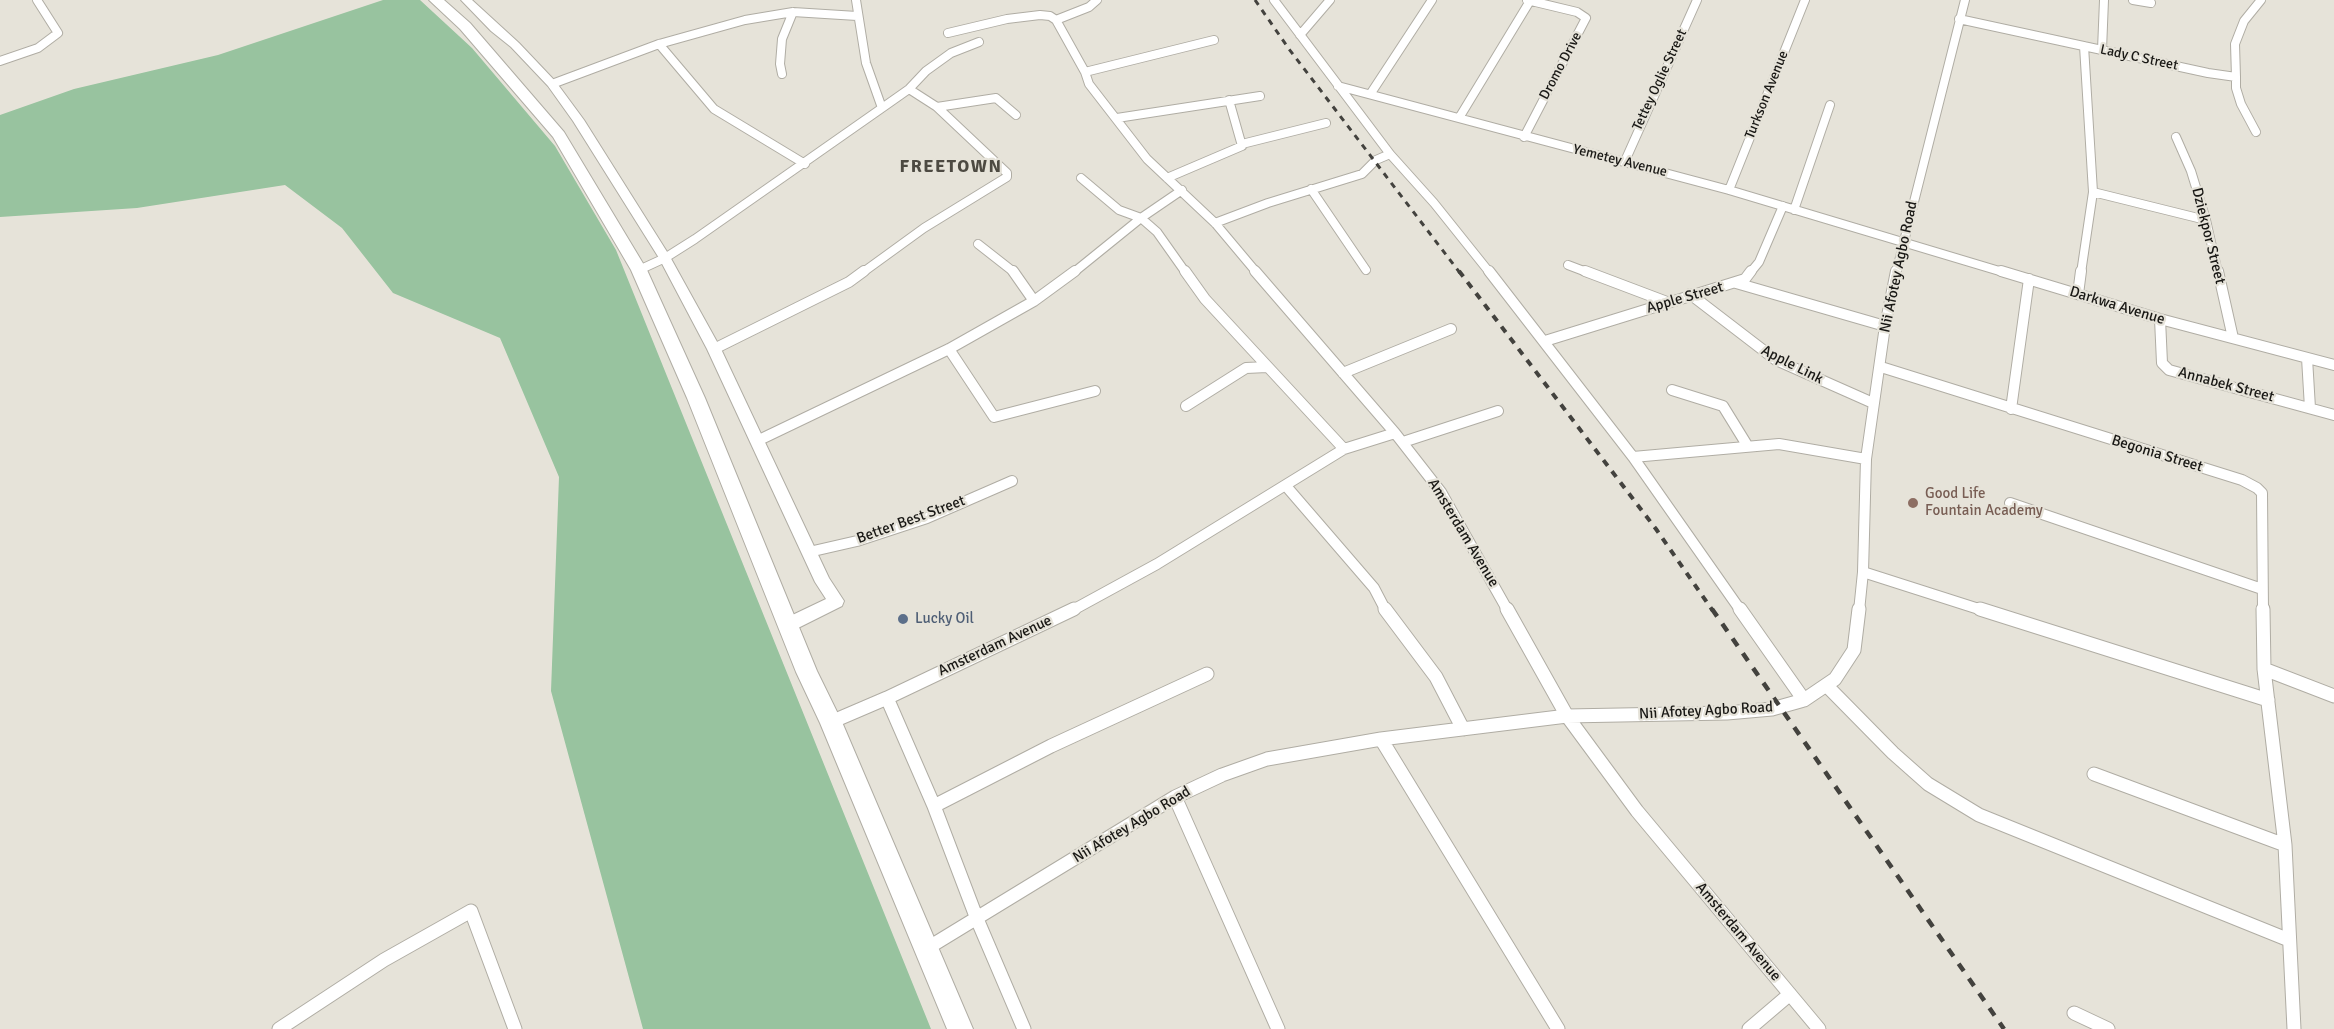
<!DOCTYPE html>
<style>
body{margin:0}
canvas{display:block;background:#e6e3d9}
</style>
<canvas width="2334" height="1029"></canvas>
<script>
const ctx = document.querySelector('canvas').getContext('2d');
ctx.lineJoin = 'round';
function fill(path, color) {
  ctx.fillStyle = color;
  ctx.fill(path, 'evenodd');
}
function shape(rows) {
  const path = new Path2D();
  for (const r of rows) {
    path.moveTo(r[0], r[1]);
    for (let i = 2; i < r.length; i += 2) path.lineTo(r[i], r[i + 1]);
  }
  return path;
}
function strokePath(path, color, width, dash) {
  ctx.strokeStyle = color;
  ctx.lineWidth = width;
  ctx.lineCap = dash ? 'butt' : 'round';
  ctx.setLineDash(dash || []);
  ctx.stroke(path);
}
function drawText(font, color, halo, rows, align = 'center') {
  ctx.font = font + ' Signika,sans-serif';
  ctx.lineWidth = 4.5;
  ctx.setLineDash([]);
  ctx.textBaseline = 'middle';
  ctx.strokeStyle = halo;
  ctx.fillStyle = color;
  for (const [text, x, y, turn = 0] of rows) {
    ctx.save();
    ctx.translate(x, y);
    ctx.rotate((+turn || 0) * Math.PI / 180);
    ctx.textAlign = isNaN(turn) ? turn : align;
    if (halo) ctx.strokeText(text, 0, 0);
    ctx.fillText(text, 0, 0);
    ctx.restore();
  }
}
fill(shape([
 [383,0,420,0,472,48,555,146,616,250,931,1029,643,1029,551,691,559,477,500,338,393,293,342,228,285,185,137,208,0,217,0,115,74,89,218,55]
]), '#98c39f');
const streetFar2 = shape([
 [856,0,866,63,882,108,909,89,926,71,951,53,979,42],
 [1097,0,1089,7,1056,20,1085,72,1089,84,1147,159,1215,223,1257,273],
 [1274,0,1390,154,1434,203,1490,273],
 [2133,0,2151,3],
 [1959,19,2208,73,2236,77,2235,44,2244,21,2261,0],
 [948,33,1007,19,1040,15,1050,16,1056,20],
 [1300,35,1330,0],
 [659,44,714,109,805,164],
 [2102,50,2104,0],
 [0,61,38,48,58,33,37,0],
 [1085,72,1214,40],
 [782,74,780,64,782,39,793,12],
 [2236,77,2236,88,2241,104,2256,132],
 [552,84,659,44,745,20,793,12,857,16],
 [1338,86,1729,190,2006,273],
 [1371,93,1432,0],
 [937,107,996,98,1016,115],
 [1117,118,1260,96],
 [1459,118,1530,1],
 [1524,137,1586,18,1577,12,1527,0],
 [2176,137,2191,171,2206,220,2218,273],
 [1242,144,1326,123],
 [1625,161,1697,0],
 [1081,178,1119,210,1141,218,1157,232,1186,273],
 [1167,178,1242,146,1229,100],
 [1311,189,1366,270],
 [1729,190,1805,0],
 [2093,192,2206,220],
 [1794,210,1830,105],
 [1215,223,1268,203,1362,174,1376,160,1390,154],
 [978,244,1015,273],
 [1568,265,1589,273],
 [639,270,665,258,695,239,882,108],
 [862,273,924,228,1007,177,1007,173,937,107,909,89],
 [1073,273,1141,218,1182,190],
 [1750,273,1759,262,1783,206],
 [1896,273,1965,0],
 [2081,273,2093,192,2084,46]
]);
const streetFar1 = shape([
 [1013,271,1034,301],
 [1185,271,1205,299,1344,449],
 [1255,271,1395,433],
 [1489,271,1633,457,1741,611],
 [1585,271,1667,302],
 [2001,271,2160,319,2334,365],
 [2218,271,2233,338],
 [1736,283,1885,326],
 [1690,294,1776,360,1873,403],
 [2078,294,2081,271],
 [2160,319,2162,363,2169,370,2334,415],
 [1545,341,1745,279,1751,271],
 [714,349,849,282,864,271],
 [949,349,994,417,1095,391],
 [2307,358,2310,408],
 [1881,367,2242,480,2257,488,2262,493,2263,611],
 [1343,373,1451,329],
 [1672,390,1723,406,1747,445],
 [1186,406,1246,368,1267,367],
 [2011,409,2029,279],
 [757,441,949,349,1034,301,1075,271],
 [1403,442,1498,411],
 [1633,457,1779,444,1866,459],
 [1286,486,1374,588,1386,611],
 [2010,503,2262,589],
 [809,552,857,541,927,518,1012,481],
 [1863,572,1985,611],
 [1071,611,1157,564,1344,449,1395,433,1441,492,1508,611],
 [1859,611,1863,572,1866,459,1885,326,1896,271]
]);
const street = shape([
 [1385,609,1436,677,1463,729],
 [1507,609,1567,716,1637,811,1819,1029],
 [1740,609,1804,700],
 [1980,609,2268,700],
 [2263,609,2264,669],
 [1826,685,1893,753,1928,784,1979,815,2289,940],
 [887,698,934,806,977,919,1024,1029],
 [831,722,887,698,1074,609],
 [1381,739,1558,1029],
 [2094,774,2285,845],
 [1175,797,1278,1029],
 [934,806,1051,746,1207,674],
 [926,949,1175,797,1222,775,1267,759,1381,739,1567,716,1727,713,1772,709,1804,700,1835,679,1854,650,1859,609],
 [2074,1013,2108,1029],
 [279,1029,384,960,471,911,515,1029],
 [1749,1029,1790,994],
 [2294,1029,2285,845,2264,669,2334,696]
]);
const secondary = shape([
 [461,0,472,0,519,43,556,82,584,120,669,255,721,349,829,578,844,601,842,606,794,630,788,632,782,630,780,625,782,620,826,599,815,582,707,349,659,258,573,121,548,86,511,47,491,31,461,0]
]);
const highway = shape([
 [429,0,444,0,470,23,564,132,647,270,705,398,817,671,842,722,973,1029,947,1029,820,723,796,672,687,398,631,270,553,137,460,29,429,0]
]);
strokePath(streetFar2, '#b0ada4', 10);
strokePath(streetFar1, '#b0ada4', 12);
strokePath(street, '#b0ada4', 15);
strokePath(secondary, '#b0ada4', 2);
strokePath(highway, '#b0ada4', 2);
strokePath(streetFar2, '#fff', 8);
strokePath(streetFar1, '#fff', 10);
strokePath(street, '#fff', 13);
fill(secondary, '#fff');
fill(highway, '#fff');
strokePath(shape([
 [1255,0,1289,49,1460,273]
]), '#43423e', 3, [6, 6]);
strokePath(shape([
 [1459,271,1656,529,1713,611]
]), '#43423e', 4, [7, 7]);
strokePath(shape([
 [1712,609,2004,1029]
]), '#43423e', 4.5, [9, 9]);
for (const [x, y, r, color] of [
 [1913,503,6,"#8d6e63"],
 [903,619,6,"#5c6f8a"]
]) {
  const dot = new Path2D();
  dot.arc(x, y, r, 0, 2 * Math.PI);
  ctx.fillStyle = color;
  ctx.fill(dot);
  strokePath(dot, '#e6e3d9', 2);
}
drawText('14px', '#191815', '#e6e3d9', [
 ["Lady C Street",2139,58,12],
 ["Dromo Drive",1561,66,-62],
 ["Tettey Oglie Street",1660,80,-65],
 ["Turkson Avenue",1767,95,-68],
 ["Yemetey Avenue",1620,161,14]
]);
drawText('15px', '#191815', '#e6e3d9', [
 ["Dziekpor Street",2208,236,76],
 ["Nii Afotey Agbo Road",1899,267,-78],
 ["Apple Street",1685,298,-16],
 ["Darkwa Avenue",2117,306,17],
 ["Apple Link",1792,365,27],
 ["Annabek Street",2226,385,15],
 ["Begonia Street",2157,454,17],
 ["Better Best Street",911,520,-20],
 ["Amsterdam Avenue",1463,533,59],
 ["Amsterdam Avenue",995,646,-25],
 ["Nii Afotey Agbo Road",1706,711,-3],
 ["Nii Afotey Agbo Road",1132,825,-31],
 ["Amsterdam Avenue",1738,932,50]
]);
drawText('15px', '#785e54', '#e6e3d9', [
 ["Good Life",1925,494],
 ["Fountain Academy",1925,511]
], 'left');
drawText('15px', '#4e5e75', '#e6e3d9', [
 ["Lucky Oil",915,619]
], 'left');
ctx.letterSpacing = '1.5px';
drawText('bold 18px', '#4d4a42', '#e6e3d9', [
 ["FREETOWN",951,167]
]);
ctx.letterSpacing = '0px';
</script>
